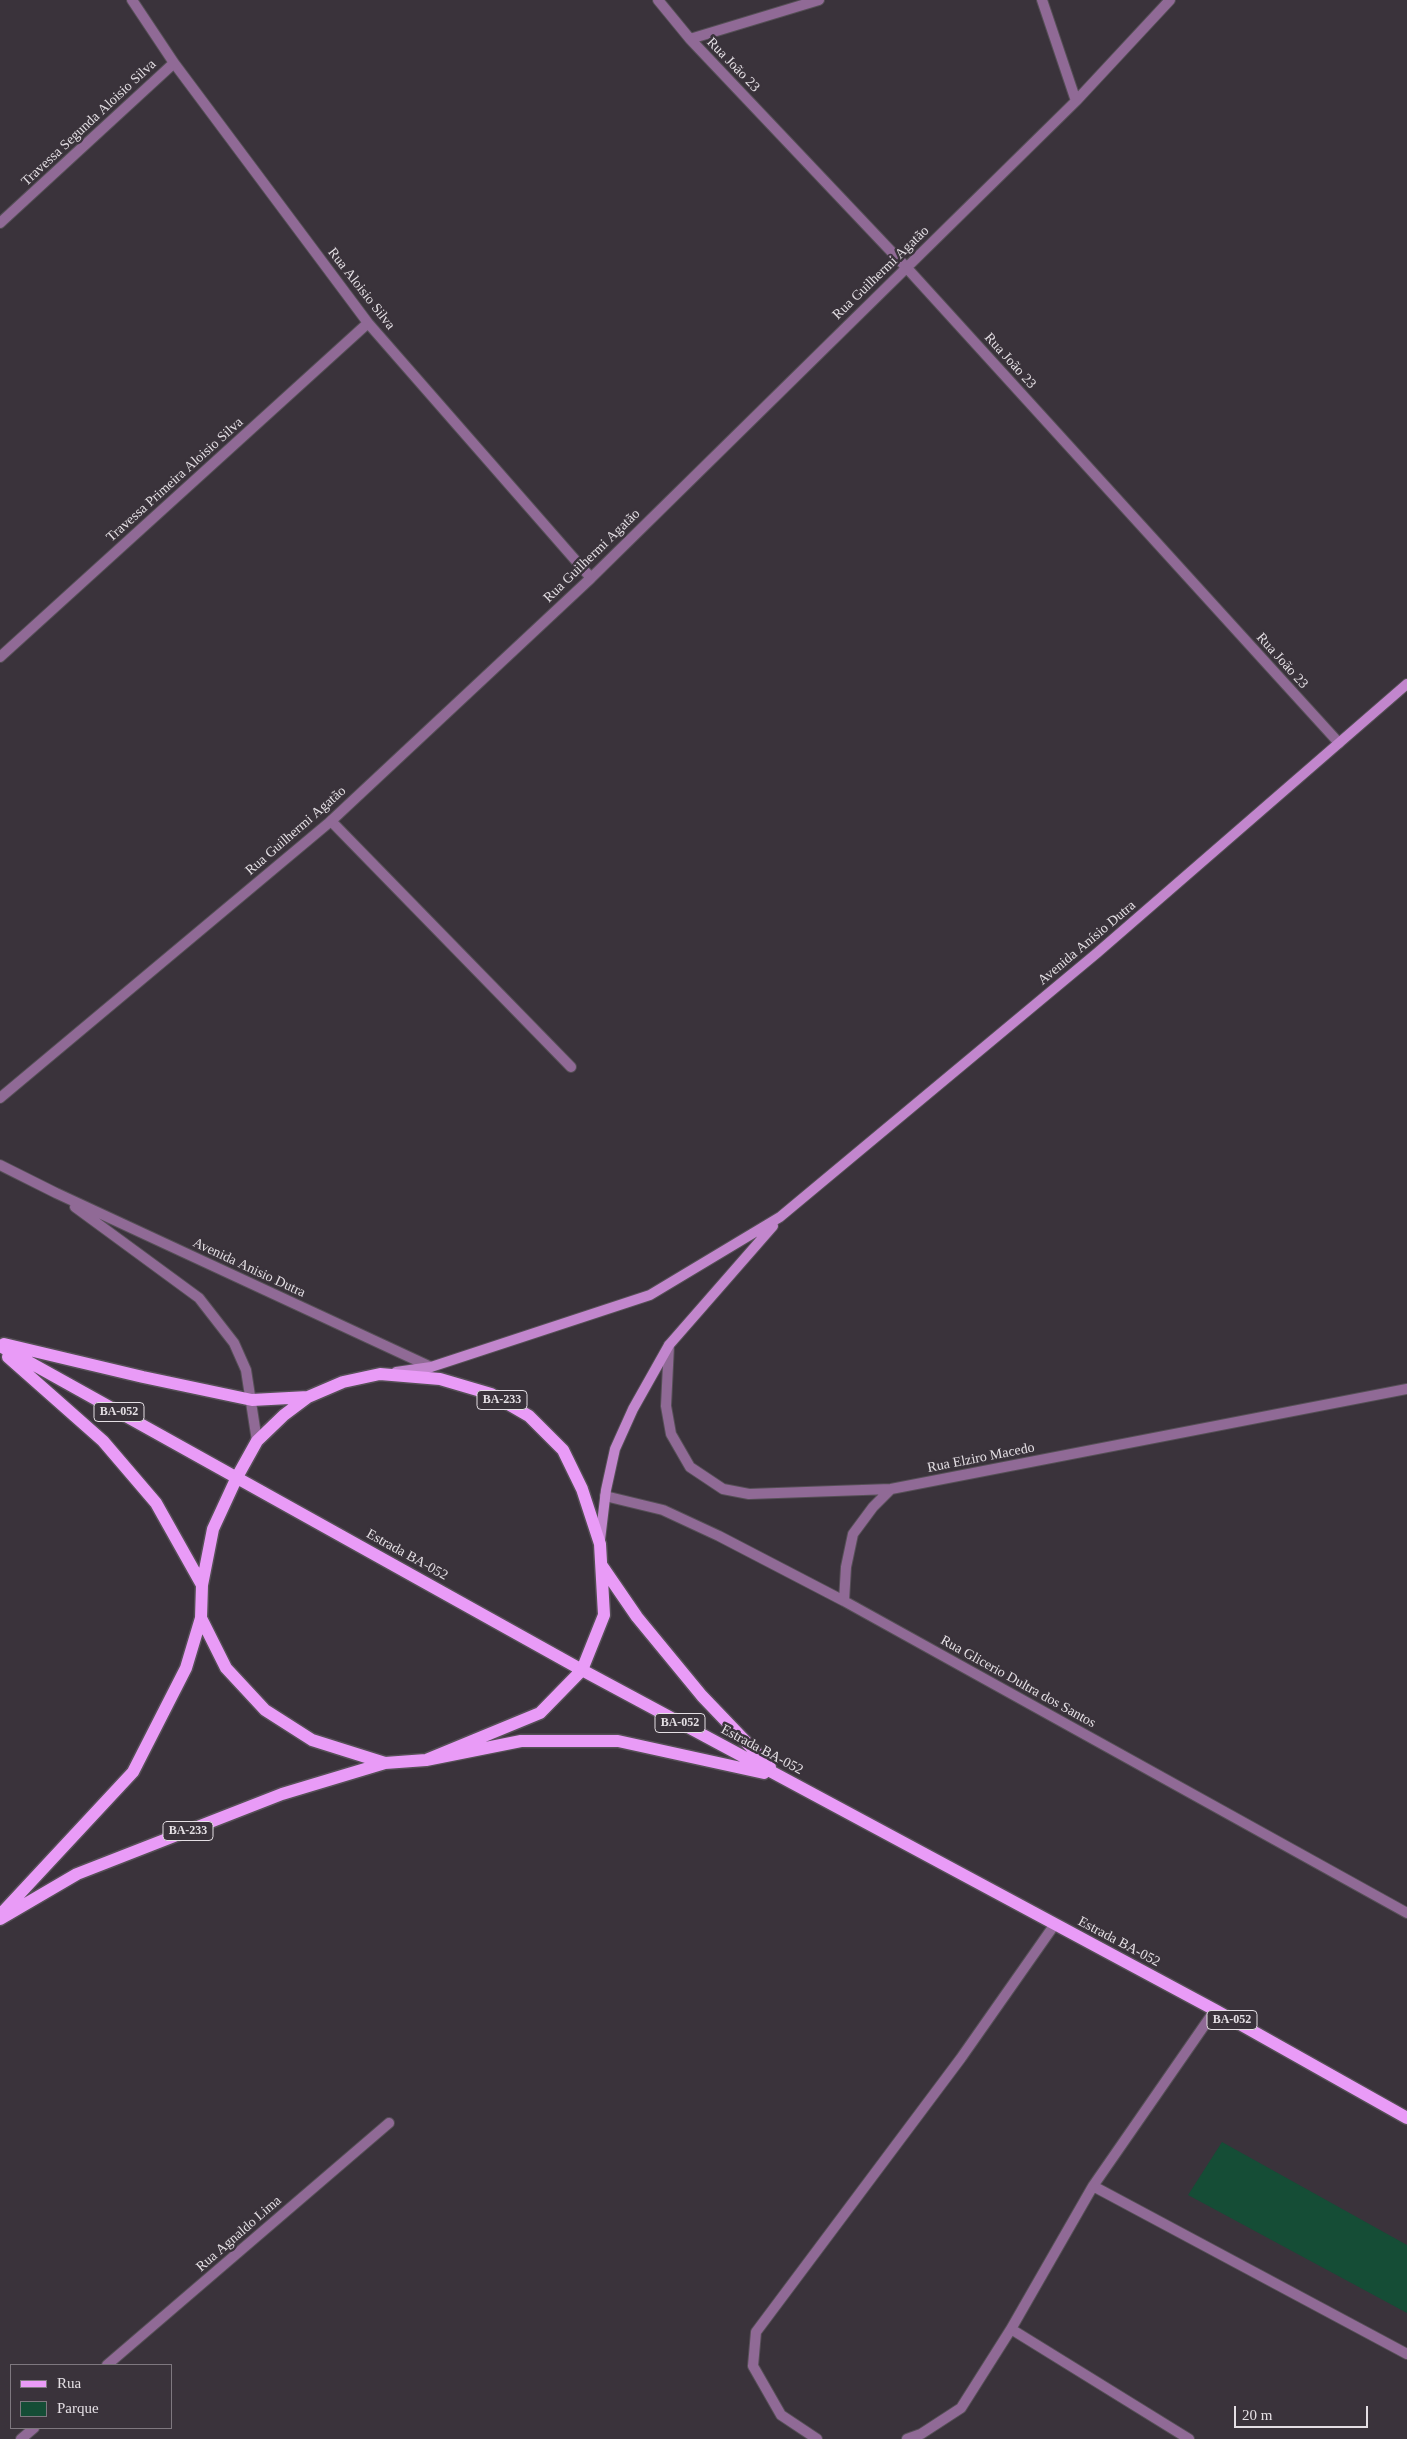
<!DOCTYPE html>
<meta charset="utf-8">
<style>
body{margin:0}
#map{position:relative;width:1407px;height:2439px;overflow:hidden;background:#3a333b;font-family:Georgia,serif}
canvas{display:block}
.legend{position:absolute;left:10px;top:2364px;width:162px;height:65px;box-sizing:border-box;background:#3a333b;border:1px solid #7e787f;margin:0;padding:6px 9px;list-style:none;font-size:15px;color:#e4dfe4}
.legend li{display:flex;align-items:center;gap:10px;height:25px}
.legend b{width:25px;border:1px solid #7e787f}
.scale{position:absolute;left:1234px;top:2406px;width:134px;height:22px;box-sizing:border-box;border:2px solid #e4dfe4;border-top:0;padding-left:6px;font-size:15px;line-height:18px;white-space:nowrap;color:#e4dfe4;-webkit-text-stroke:4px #3a333b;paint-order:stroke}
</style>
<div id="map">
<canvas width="1407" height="2439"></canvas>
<ul class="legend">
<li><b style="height:6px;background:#e99bf7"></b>Rua</li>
<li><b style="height:14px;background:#154d36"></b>Parque</li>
</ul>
<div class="scale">20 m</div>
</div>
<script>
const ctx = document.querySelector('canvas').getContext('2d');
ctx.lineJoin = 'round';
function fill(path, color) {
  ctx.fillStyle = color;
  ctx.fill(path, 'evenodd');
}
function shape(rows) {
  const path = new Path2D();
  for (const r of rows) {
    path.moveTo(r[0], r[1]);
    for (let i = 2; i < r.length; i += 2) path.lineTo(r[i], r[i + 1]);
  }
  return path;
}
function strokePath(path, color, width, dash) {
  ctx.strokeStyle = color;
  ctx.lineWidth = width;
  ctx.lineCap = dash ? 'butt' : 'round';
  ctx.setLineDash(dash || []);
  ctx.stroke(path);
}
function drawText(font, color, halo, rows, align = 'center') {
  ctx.font = font + ' Georgia,serif';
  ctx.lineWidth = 5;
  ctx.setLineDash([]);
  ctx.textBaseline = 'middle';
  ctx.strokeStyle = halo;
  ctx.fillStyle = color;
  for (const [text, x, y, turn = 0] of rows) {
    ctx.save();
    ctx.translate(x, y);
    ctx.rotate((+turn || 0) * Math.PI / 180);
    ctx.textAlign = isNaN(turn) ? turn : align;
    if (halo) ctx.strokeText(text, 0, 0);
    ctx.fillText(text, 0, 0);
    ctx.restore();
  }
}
fill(shape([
 [1222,2142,1407,2245,1407,2313,1188,2195]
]), '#154d36');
const service = shape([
 [331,821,571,1067],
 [1093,2186,1407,2354],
 [817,2439,781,2415,753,2366,756,2332,961,2058,1055,1924],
 [907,2439,921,2434,961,2408,1011,2329],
 [1189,2439,1011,2329,1093,2186,1215,2010]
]);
const minor = shape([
 [132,0,174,63,368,323,591,578],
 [658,0,690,39,906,267,1339,743],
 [1042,0,1076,101],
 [690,39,819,0],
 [0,223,174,63],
 [0,657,368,323],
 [0,1098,331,821,591,578,1076,101,1170,0],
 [0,1165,56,1193,431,1367],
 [75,1207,199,1298,234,1343,246,1370,257,1441],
 [669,1345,666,1406,671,1434,690,1467,723,1489,749,1494,891,1489,1407,1389],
 [605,1496,663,1510,719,1536,844,1601,1407,1913],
 [844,1601,846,1567,853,1534,873,1507,891,1489],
 [107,2365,389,2123],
 [21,2439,34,2428]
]);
const secondary = shape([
 [396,1372,431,1367,650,1295,780,1217,1097,953,1407,684],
 [600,1540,606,1490,615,1449,633,1409,669,1345,773,1226]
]);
const primary = shape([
 [4,1344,143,1377,252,1400,308,1397],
 [0,1346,582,1670,1215,2010,1407,2118],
 [8,1357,103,1441,156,1503,202,1585],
 [602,1566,637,1617,702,1696,770,1767],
 [426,1760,540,1713,582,1670,604,1615,600,1544,582,1489,563,1450,529,1416,491,1394,440,1379,380,1374,343,1382,308,1397,284,1415,257,1441,237,1477,213,1529,202,1585,201,1618,226,1668,265,1710,312,1740,385,1763,426,1760,521,1741,618,1741,764,1773],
 [0,1915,133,1772,186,1668,201,1618],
 [0,1919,77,1874,282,1794,385,1763]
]);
strokePath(service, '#554f56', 12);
strokePath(minor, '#554f56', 12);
strokePath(secondary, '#554f56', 12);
strokePath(primary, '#554f56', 15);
strokePath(service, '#906a96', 10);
strokePath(minor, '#906a96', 10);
strokePath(secondary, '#c286cd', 10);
strokePath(primary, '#e99bf7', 12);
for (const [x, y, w] of [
 [502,1400,50],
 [119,1412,50],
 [680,1723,50],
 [188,1831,50],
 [1232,2020,50]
]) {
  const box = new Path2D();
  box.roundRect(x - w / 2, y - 9.5, w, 19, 4);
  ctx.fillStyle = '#3a333b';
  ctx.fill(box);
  strokePath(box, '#e4dfe4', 1);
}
drawText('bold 12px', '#e4dfe4', null, [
 ["BA-233",502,1400],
 ["BA-052",119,1412],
 ["BA-052",680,1723],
 ["BA-233",188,1831],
 ["BA-052",1232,2020]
]);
drawText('14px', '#e4dfe4', '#3a333b', [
 ["Rua João 23",733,65,46],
 ["Travessa Segunda Aloisio Silva",89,123,-43],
 ["Rua Guilhermi Agatão",881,273,-44],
 ["Rua Aloisio Silva",361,289,52],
 ["Rua João 23",1010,361,48],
 ["Travessa Primeira Aloisio Silva",175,480,-42],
 ["Rua Guilhermi Agatão",592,556,-44],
 ["Rua João 23",1282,661,48],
 ["Rua Guilhermi Agatão",296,831,-41],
 ["Avenida Anísio Dutra",1087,943,-40],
 ["Avenida Anisio Dutra",249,1268,25],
 ["Rua Elziro Macedo",981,1458,-11],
 ["Estrada BA-052",407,1555,29],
 ["Rua Glicerio Dultra dos Santos",1018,1682,29],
 ["Estrada BA-052",762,1750,28],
 ["Estrada BA-052",1119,1942,28],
 ["Rua Agnaldo Lima",239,2234,-41]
]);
</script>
